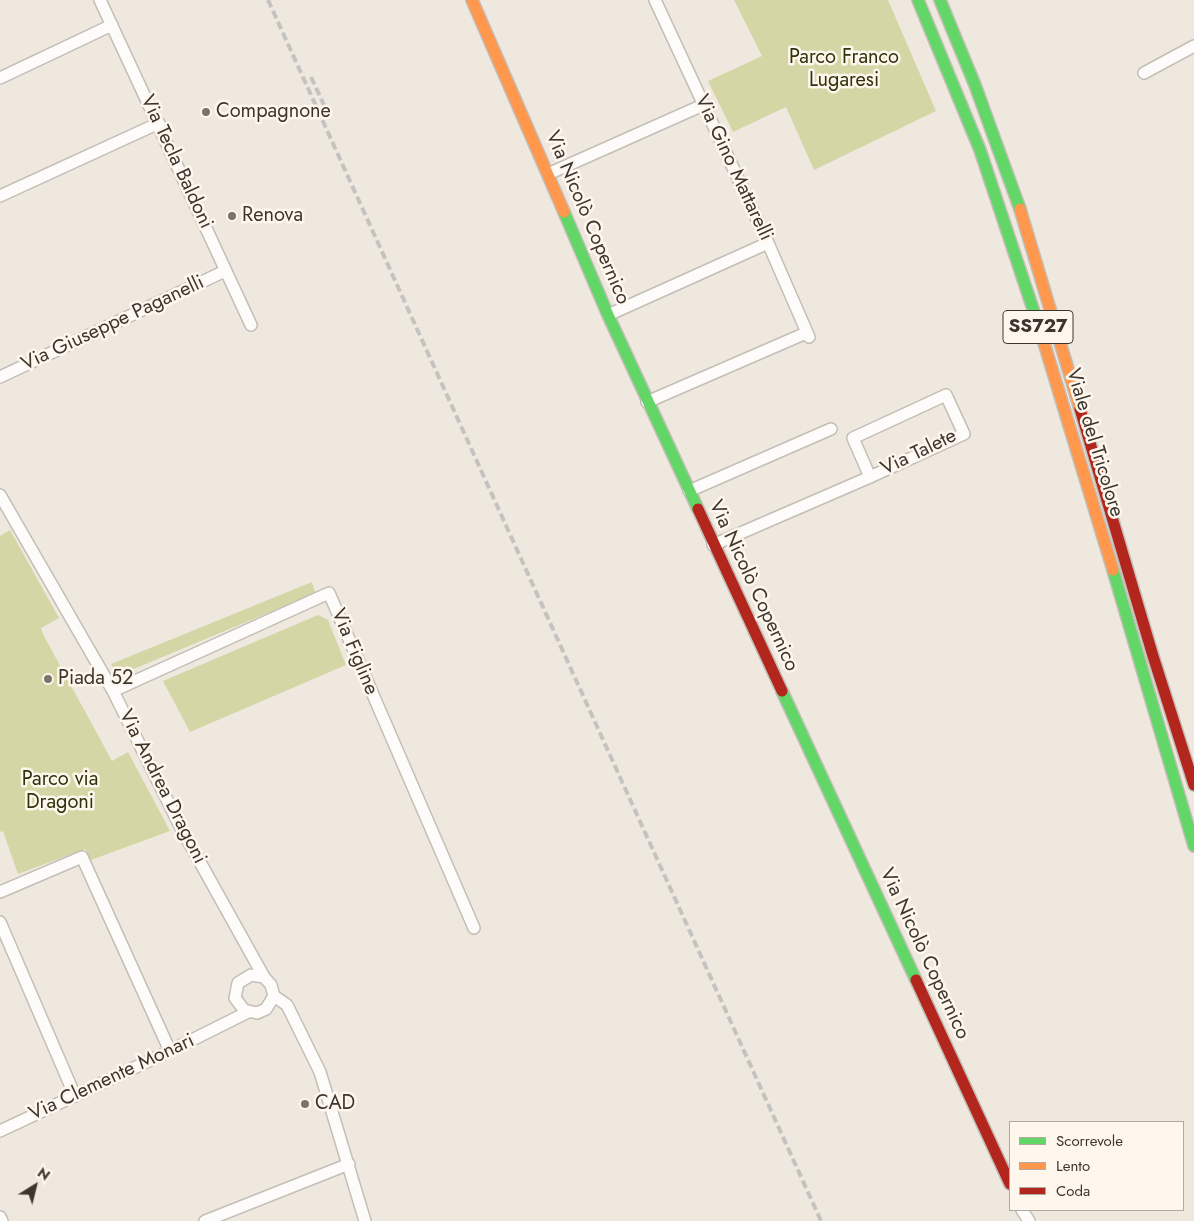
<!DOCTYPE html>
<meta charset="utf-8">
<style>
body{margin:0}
#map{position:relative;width:1194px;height:1221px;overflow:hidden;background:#efe8df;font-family:Jost,sans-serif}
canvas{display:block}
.legend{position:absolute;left:1009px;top:1121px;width:175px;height:90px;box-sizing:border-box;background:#fff7ed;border:1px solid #b1aaa1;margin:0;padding:6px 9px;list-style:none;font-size:15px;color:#3b362f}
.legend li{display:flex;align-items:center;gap:10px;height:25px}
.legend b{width:25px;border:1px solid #b1aaa1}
.north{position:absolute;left:10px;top:1161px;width:50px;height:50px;-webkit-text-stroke:4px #fff7ed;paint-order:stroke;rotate:36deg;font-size:14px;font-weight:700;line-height:20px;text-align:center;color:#3b362f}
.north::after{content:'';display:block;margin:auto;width:18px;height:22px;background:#3b362f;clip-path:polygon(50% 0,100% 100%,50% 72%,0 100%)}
</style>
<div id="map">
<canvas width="1194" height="1221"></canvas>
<ul class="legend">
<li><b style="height:6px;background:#63d668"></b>Scorrevole</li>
<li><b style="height:6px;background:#ff974d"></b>Lento</li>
<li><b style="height:6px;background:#b3261e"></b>Coda</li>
</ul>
<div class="north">N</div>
</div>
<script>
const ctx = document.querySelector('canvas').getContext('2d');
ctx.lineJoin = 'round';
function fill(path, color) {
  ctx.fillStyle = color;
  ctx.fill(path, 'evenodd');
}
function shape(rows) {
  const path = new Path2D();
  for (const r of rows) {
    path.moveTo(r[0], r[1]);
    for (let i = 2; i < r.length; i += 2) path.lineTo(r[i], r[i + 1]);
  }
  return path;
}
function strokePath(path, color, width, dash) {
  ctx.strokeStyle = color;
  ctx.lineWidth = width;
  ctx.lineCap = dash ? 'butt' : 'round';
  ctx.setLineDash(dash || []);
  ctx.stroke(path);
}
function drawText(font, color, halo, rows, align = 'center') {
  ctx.font = font + ' Jost,sans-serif';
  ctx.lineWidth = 5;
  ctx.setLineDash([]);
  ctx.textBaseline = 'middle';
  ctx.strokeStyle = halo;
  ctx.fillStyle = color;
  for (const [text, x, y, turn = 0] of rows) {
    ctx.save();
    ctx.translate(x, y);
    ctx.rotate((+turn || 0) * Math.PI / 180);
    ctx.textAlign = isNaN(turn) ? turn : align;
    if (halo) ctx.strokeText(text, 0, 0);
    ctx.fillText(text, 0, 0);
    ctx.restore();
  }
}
fill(shape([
 [734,0,888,0,936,111,814,170,786,107,733,132,708,81,762,56],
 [10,530,59,618,41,628,44,636,112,761,128,752,170,831,91,860,85,849,18,874,3,831,0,832,0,536],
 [312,582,315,592,311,595,117,676,111,664],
 [318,615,328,620,346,665,190,732,163,681]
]), '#d4d7a5');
const street = shape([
 [100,0,251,325],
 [655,0,768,243,809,337],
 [1144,73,1194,46],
 [0,78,112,25],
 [548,174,703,105],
 [0,196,159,123],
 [608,315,768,243],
 [0,377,225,271],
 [647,402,806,333],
 [689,491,831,429],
 [0,495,113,691,181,828,264,977,271,985,274,996,266,1009,257,1013,244,1010,235,998,238,983,251,975,264,977],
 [713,545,870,477,964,434,946,395,853,438,870,477],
 [113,691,329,593,474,928],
 [0,892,82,857,170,1051],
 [0,922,75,1096],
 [274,996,287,1005,320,1072,365,1221],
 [0,1131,170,1051,248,1012],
 [1022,1210,1029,1221],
 [0,1217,2,1221],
 [205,1221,349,1164]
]);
const fast = shape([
 [918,0,980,150,1041,333],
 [940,0,975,85,1020,209],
 [564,212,608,315,698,509],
 [1113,570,1194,846],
 [782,691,916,980]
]);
const slow = shape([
 [472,0,564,212],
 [1020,209,1080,409],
 [1041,333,1113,570]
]);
const jam = shape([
 [1080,409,1153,656,1194,785],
 [698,509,782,691],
 [916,980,1010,1184]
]);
strokePath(street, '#c3beb6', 14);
strokePath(fast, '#c3beb6', 14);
strokePath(slow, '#c3beb6', 14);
strokePath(jam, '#c3beb6', 14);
strokePath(street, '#fdfcfa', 11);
strokePath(fast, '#63d668', 11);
strokePath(slow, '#ff974d', 11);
strokePath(jam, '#b3261e', 11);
strokePath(shape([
 [268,0,821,1221],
 [311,77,330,118]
]), '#c4c3c0', 4, [8, 4]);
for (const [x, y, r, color] of [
 [206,112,5,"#7a746d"],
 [232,216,5,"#7a746d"],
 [48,679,5,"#7a746d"],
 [305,1104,5,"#7a746d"]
]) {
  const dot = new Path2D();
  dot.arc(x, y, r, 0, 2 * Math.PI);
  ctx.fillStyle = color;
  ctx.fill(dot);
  strokePath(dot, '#fff7ed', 2);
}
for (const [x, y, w] of [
 [1038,327,70]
]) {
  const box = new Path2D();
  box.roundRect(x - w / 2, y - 16.5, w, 33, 4);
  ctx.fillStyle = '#fff7ed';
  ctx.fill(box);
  strokePath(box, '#3b362f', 1);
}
drawText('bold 19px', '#3b362f', null, [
 ["SS727",1038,327]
]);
drawText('20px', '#2e3309', '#fff7ed', [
 ["Parco Franco",844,58],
 ["Lugaresi",844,81],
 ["Parco via",60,780],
 ["Dragoni",60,803]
]);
drawText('20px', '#3b362f', '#fff7ed', [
 ["Compagnone",216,112],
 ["Renova",242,216],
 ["Piada 52",58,679],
 ["CAD",315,1104]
], 'left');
drawText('20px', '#3b362f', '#fff7ed', [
 ["Via Tecla Baldoni",176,162,65],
 ["Via Gino Mattarelli",733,168,65],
 ["Via Nicolò Copernico",587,218,67],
 ["Via Giuseppe Paganelli",113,324,-25],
 ["Viale del Tricolore",1094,443,73],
 ["Via Talete",919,453,-26],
 ["Via Nicolò Copernico",753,586,65],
 ["Via Figline",354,652,67],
 ["Via Andrea Dragoni",162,787,63],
 ["Via Nicolò Copernico",924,954,65],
 ["Via Clemente Monari",112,1078,-25]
]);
</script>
